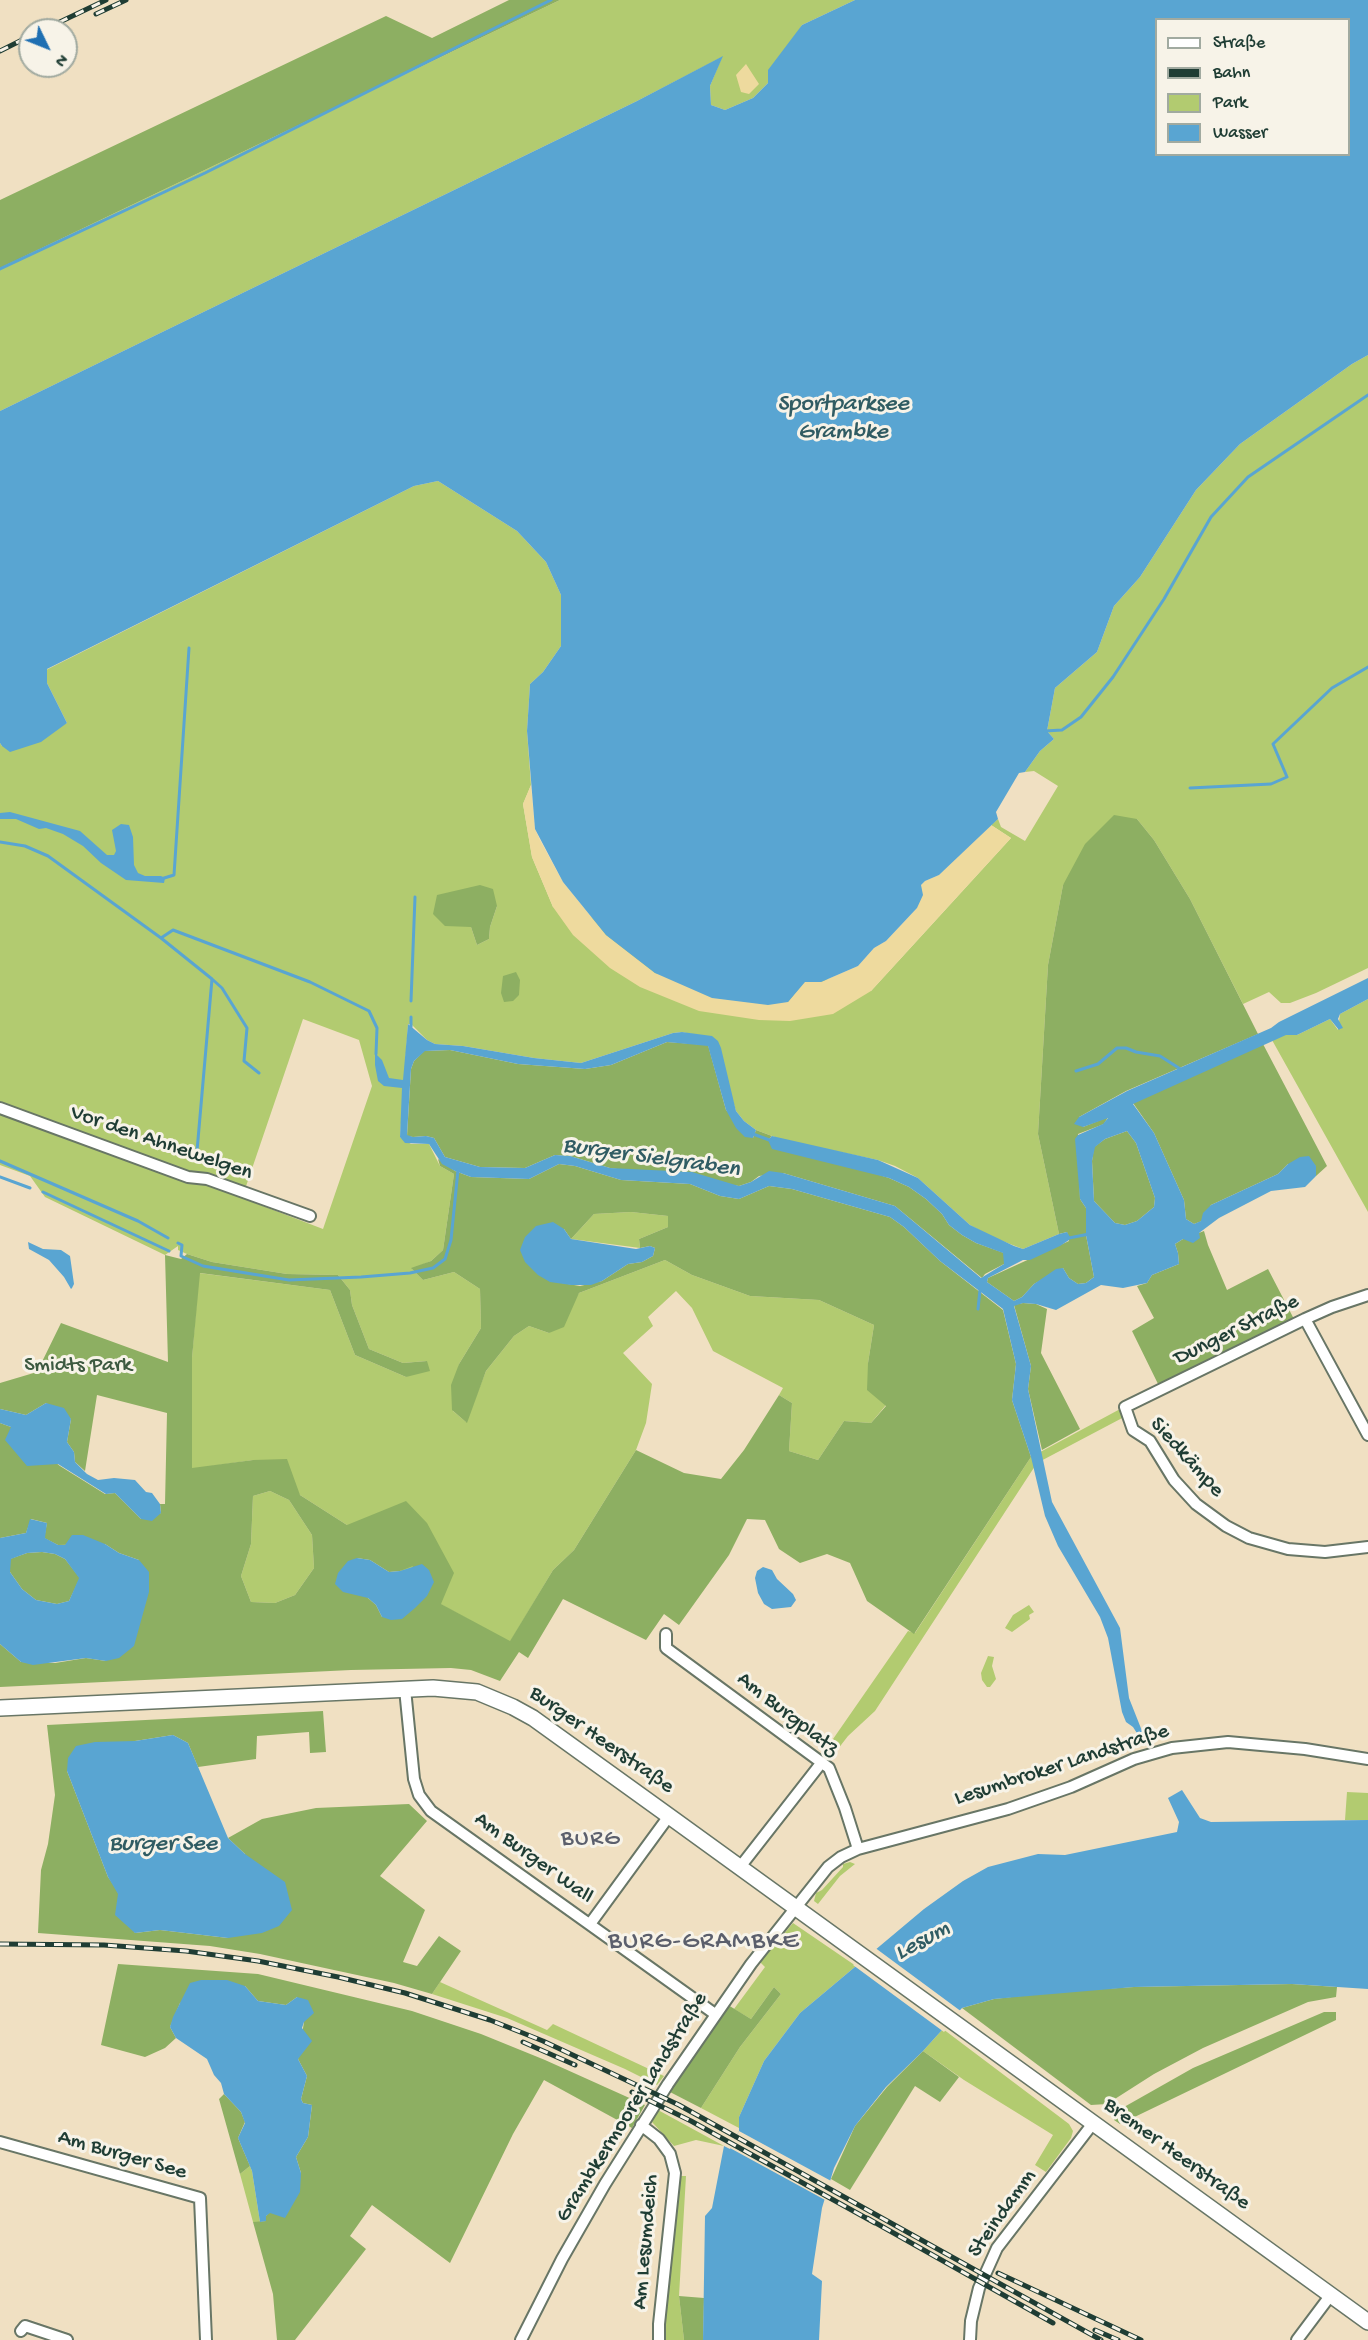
<!DOCTYPE html>
<meta charset="utf-8">
<style>
body{margin:0}
#map{position:relative;width:1368px;height:2340px;overflow:hidden;background:#f0e0c2;font-family:"Gochi Hand",sans-serif}
canvas{display:block}
.legend{position:absolute;left:1155px;top:18px;width:195px;height:138px;box-sizing:border-box;background:#f7f3e8;border:2px solid #a1aaa0;margin:0;padding:8px 10px;list-style:none;font-size:18px;color:#1f3d34}
.legend li{display:flex;align-items:center;gap:12px;height:30px}
.legend b{width:30px;border:2px solid #a1aaa0}
.north{position:absolute;left:18px;top:18px;width:60px;height:60px;box-sizing:border-box;background:#f7f3e8;border:2px solid #a1aaa0;border-radius:50%;rotate:133deg;font-size:16px;font-weight:700;line-height:24px;text-align:center;color:#1f3d34}
.north::after{content:'';display:block;margin:auto;width:21px;height:27px;background:#1f6fb2;clip-path:polygon(50% 0,100% 100%,50% 72%,0 100%)}
</style>
<div id="map">
<canvas width="1368" height="2340"></canvas>
<ul class="legend">
<li><b style="height:8px;background:#fff"></b>Straße</li>
<li><b style="height:8px;background:#1f3d34"></b>Bahn</li>
<li><b style="height:16px;background:#b2cb70"></b>Park</li>
<li><b style="height:16px;background:#59a5d2"></b>Wasser</li>
</ul>
<div class="north">N</div>
</div>
<script>
const ctx = document.querySelector('canvas').getContext('2d');
ctx.lineJoin = 'round';
function fill(path, color) {
  ctx.fillStyle = color;
  ctx.fill(path, 'evenodd');
}
function shape(rows) {
  const path = new Path2D();
  for (const r of rows) {
    path.moveTo(r[0], r[1]);
    for (let i = 2; i < r.length; i += 2) path.lineTo(r[i], r[i + 1]);
  }
  return path;
}
function strokePath(path, color, width, dash) {
  ctx.strokeStyle = color;
  ctx.lineWidth = width;
  ctx.lineCap = dash ? 'butt' : 'round';
  ctx.setLineDash(dash || []);
  ctx.stroke(path);
}
function drawText(font, color, halo, rows, align = 'center') {
  ctx.font = font + ' "Gochi Hand",sans-serif';
  ctx.lineWidth = 6;
  ctx.setLineDash([]);
  ctx.textBaseline = 'middle';
  ctx.strokeStyle = halo;
  ctx.fillStyle = color;
  for (const [text, x, y, turn = 0] of rows) {
    ctx.save();
    ctx.translate(x, y);
    ctx.rotate((+turn || 0) * Math.PI / 180);
    ctx.textAlign = isNaN(turn) ? turn : align;
    if (halo) ctx.strokeText(text, 0, 0);
    ctx.fillText(text, 0, 0);
    ctx.restore();
  }
}
fill(shape([
 [560,0,855,0,802,25,768,83,753,98,725,110,711,105,710,86,722,57,637,101,0,411,0,268],
 [1368,355,1368,968,1316,993,1290,1003,1281,1003,1269,992,1243,1004,1190,899,1154,840,1137,819,1063,885,1048,965,1038,1134,1059,1234,1023,1249,992,1237,970,1225,918,1178,895,1166,878,1160,783,1140,756,1130,744,1121,736,1111,730,1091,706,1037,682,1032,673,1033,581,1063,534,1058,463,1046,435,1044,427,1040,411,1024,408,1024,400,1137,411,1144,429,1144,440,1166,454,1174,443,1250,431,1261,412,1269,423,1280,454,1272,480,1289,481,1328,459,1364,453,1411,466,1422,486,1371,514,1336,529,1326,549,1333,579,1293,665,1260,692,1275,750,1296,819,1300,874,1325,868,1363,886,1405,871,1423,844,1421,818,1460,789,1451,792,1403,779,1395,783,1388,713,1351,692,1308,676,1291,648,1317,653,1326,623,1353,652,1384,646,1423,636,1450,574,1550,553,1570,510,1642,440,1604,347,1525,300,1495,253,1460,192,1469,192,1358,199,1273,330,1290,355,1355,406,1377,427,1361,403,1363,369,1349,352,1305,350,1290,338,1275,287,1274,212,1262,187,1254,178,1250,178,1246,165,1255,45,1197,30,1176,0,1165,0,743,2,746,67,723,47,683,46,670,414,486,438,481,517,531,546,562,561,595,561,646,543,672,530,684,527,731,531,785,523,804,532,857,553,907,871,991,1011,838,991,825,998,819,1001,827,1025,841,1058,786,1034,771,1025,772,1040,751,1054,739,1047,731,1055,688,1097,652,1114,606,1140,577,1196,490,1240,444,1352,364],
 [497,906,490,927,489,939,477,945,471,927],
 [303,1019,359,1040,372,1086,323,1229,242,1198],
 [1368,999,1368,1212,1272,1040,1286,1034,1297,1035,1330,1019,1338,1030,1340,1014],
 [631,1212,668,1216,668,1227,639,1239,640,1248,571,1239,594,1214],
 [1122,1408,1126,1416,1037,1463,875,1711,848,1736,831,1758,824,1752,908,1631,915,1633,1031,1457],
 [270,1491,289,1500,312,1535,314,1568,295,1595,275,1603,251,1602,241,1576,251,1544,253,1496],
 [1029,1605,1034,1612,1029,1615,1030,1619,1012,1632,1005,1628,1013,1615],
 [988,1656,994,1657,992,1666,996,1679,990,1687,987,1687,982,1680,981,1673],
 [1347,1792,1368,1793,1368,1820,1345,1820],
 [850,1862,855,1864,840,1876,818,1904,814,1901,816,1893,822,1890,843,1867,843,1864],
 [793,1923,856,1966,800,2013,764,2061,739,2117,739,2128,701,2108,740,2047,781,1994,774,1987,751,2019,734,2009,765,1967,760,1962],
 [440,1982,547,2030,553,2024,664,2076,657,2085,625,2069,507,2018,432,1994],
 [943,2029,1069,2124,1073,2131,1071,2138,1046,2172,1035,2165,1053,2135,964,2080,923,2051],
 [658,2110,724,2146,696,2140,674,2146,652,2122],
 [250,2166,252,2171,260,2222,253,2222,240,2174],
 [679,2176,686,2176,679,2296,684,2340,663,2340]
]), '#b2cb70');
fill(shape([
 [509,0,560,0,0,268,0,200,386,16,432,38],
 [1114,815,1137,819,1154,840,1190,899,1258,1034,1126,1091,1079,1117,1083,1127,1108,1117,1104,1124,1078,1134,1080,1199,1086,1208,1086,1235,1094,1277,1086,1283,1078,1284,1069,1278,1063,1268,1034,1284,1022,1297,1014,1301,987,1282,988,1278,1069,1241,1067,1232,1059,1234,1038,1134,1048,965,1063,885,1085,844],
 [480,885,493,889,497,906,490,927,489,939,477,945,471,927,445,926,433,914,437,895],
 [516,972,520,980,519,995,513,1001,504,1002,501,993,503,976],
 [667,1042,708,1045,726,1110,753,1138,756,1130,772,1136,768,1140,889,1178,909,1187,926,1199,942,1214,949,1225,962,1235,976,1243,1004,1253,1004,1264,985,1274,982,1278,895,1206,783,1173,759,1176,751,1182,739,1186,610,1168,570,1156,555,1155,525,1168,480,1167,445,1157,434,1138,426,1136,413,1137,407,1136,411,1069,414,1061,424,1051,450,1050,518,1064,585,1069,611,1065],
 [1263,1044,1327,1166,1316,1176,1316,1166,1288,1164,1278,1174,1211,1205,1202,1221,1194,1224,1186,1219,1184,1200,1154,1133,1133,1103],
 [1127,1131,1136,1143,1155,1198,1154,1207,1137,1221,1125,1225,1115,1223,1094,1201,1092,1161,1094,1147,1105,1139],
 [438,1159,455,1171,471,1177,529,1179,559,1164,575,1166,621,1180,690,1184,720,1196,739,1199,769,1186,792,1189,890,1217,904,1227,940,1261,1003,1310,1016,1364,1012,1400,1031,1457,914,1634,867,1601,850,1563,827,1554,800,1563,779,1549,765,1520,747,1519,729,1555,679,1625,664,1614,646,1640,563,1599,528,1658,519,1652,500,1681,471,1670,451,1668,351,1670,0,1687,0,1644,21,1662,55,1663,86,1658,106,1661,139,1560,119,1553,105,1544,58,1545,44,1538,47,1523,31,1519,26,1533,0,1538,0,1423,11,1427,60,1466,105,1494,115,1493,141,1519,161,1513,160,1504,165,1504,167,1413,97,1395,85,1471,75,1462,74,1452,67,1442,71,1419,46,1403,26,1415,0,1409,0,1383,37,1372,61,1323,168,1362,165,1255,181,1259,187,1254,212,1262,287,1274,338,1275,350,1290,352,1305,369,1349,403,1363,427,1361,430,1371,406,1377,355,1355,330,1290,200,1273,192,1358,192,1468,253,1460,287,1459,300,1495,347,1525,406,1501,427,1523,454,1573,441,1604,510,1641,553,1570,574,1550,636,1450,684,1473,721,1479,744,1450,779,1395,792,1403,789,1451,818,1460,844,1421,871,1423,886,1406,867,1390,868,1363,874,1325,819,1300,750,1296,692,1275,665,1260,579,1293,564,1327,549,1333,529,1326,514,1336,486,1371,467,1423,452,1410,451,1385,459,1364,481,1328,480,1289,454,1272,423,1280,411,1268,431,1261,443,1250,454,1174,440,1166],
 [631,1212,668,1216,668,1227,639,1239,640,1248,650,1246,655,1248,653,1256,642,1262,628,1264,602,1281,580,1286,562,1283,564,1229,571,1239,594,1214],
 [270,1491,289,1500,312,1535,314,1568,295,1595,275,1603,251,1602,241,1576,251,1544,253,1496],
 [357,1558,370,1560,389,1572,400,1571,413,1566,382,1617,376,1605,368,1598],
 [1204,1231,1208,1245,1227,1290,1268,1269,1295,1321,1160,1388,1132,1331,1154,1318,1137,1286,1147,1283,1152,1275,1179,1264,1178,1253,1175,1244,1183,1239],
 [1023,1303,1036,1304,1047,1309,1041,1353,1080,1429,1042,1450,1028,1389,1031,1366,1014,1305],
 [42,1552,55,1554,65,1559,80,1578,69,1601,57,1604,36,1600,22,1589,10,1572,10,1559,27,1553],
 [323,1711,326,1752,310,1753,309,1732,257,1736,256,1759,198,1767,188,1743,173,1735,135,1741,67,1771,108,1877,116,1888,135,1933,160,1930,228,1938,245,1854,228,1838,262,1819,316,1808,409,1804,427,1821,380,1876,425,1910,403,1962,417,1966,439,1936,461,1951,432,1994,394,1983,260,1954,210,1946,38,1933,41,1870,48,1844,55,1795,47,1725],
 [118,1964,258,1974,412,2011,481,2034,545,2060,645,2105,632,2128,544,2080,513,2134,450,2263,372,2205,350,2236,366,2249,295,2340,277,2340,273,2294,253,2222,266,2221,266,2216,301,2173,296,2157,308,2137,312,2105,303,2103,301,2099,307,2076,298,2059,304,2022,297,1997,286,2005,258,2001,245,1986,180,2003,170,2027,176,2038,165,2048,145,2057,101,2045],
 [1292,1984,1337,1987,1336,1997,1308,2002,1203,2048,1154,2074,1107,2104,1091,2105,962,2008,994,1999,1056,1992,1134,1987],
 [774,1987,781,1994,740,2047,701,2108,670,2092,728,2005,751,2019],
 [1324,2012,1336,2012,1336,2020,1120,2124,1114,2120,1117,2111,1193,2068],
 [923,2051,959,2077,940,2102,915,2086,850,2190,831,2179,855,2126,887,2087],
 [224,2094,241,2112,245,2122,238,2138,250,2166,240,2174,219,2099],
 [679,2296,704,2298,703,2340,684,2340]
]), '#8daf62');
fill(shape([
 [746,64,759,84,749,94,741,92,736,75],
 [531,785,535,829,540,840,563,882,606,935,655,973,788,1002,804,982,821,982,858,966,874,948,886,941,917,908,921,885,925,881,939,875,991,825,1011,838,871,991,833,1014,790,1021,759,1020,699,1011,640,987,610,968,573,935,553,907,532,857,523,804]
]), '#eeda9e');
fill(shape([
 [855,0,1368,0,1368,355,1352,364,1240,444,1196,490,1140,577,1114,606,1097,652,1055,688,1047,731,1054,739,1040,751,1025,772,1019,773,996,812,998,819,939,875,925,881,921,885,923,895,917,908,886,941,874,948,858,966,821,982,805,982,788,1002,768,1005,712,998,655,973,606,935,563,882,535,829,527,731,530,684,543,672,561,646,561,595,546,562,517,531,438,481,414,486,47,669,47,683,67,723,41,742,10,752,2,746,0,743,0,411,637,101,723,56,710,86,711,105,725,110,753,98,768,83,768,70,802,25],
 [1156,20,1348,20,1348,154,1156,154],
 [10,812,80,831,107,855,114,855,116,851,112,830,121,824,129,825,133,837,134,865,138,873,145,876,161,876,165,878,164,883,126,880,101,863,83,846,63,834,46,828,39,829,16,819,0,819,0,813],
 [1368,978,1368,999,1340,1014,1338,1019,1343,1028,1340,1029,1339,1030,1330,1019,1297,1035,1286,1035,1133,1104,1154,1133,1184,1200,1186,1219,1194,1224,1201,1221,1203,1213,1211,1205,1278,1174,1288,1164,1300,1157,1309,1156,1316,1166,1316,1176,1305,1187,1271,1191,1219,1218,1199,1233,1200,1238,1193,1243,1183,1239,1175,1244,1178,1253,1179,1264,1152,1275,1147,1283,1123,1288,1101,1285,1056,1310,1036,1304,1023,1303,1014,1306,1031,1366,1028,1389,1052,1502,1120,1628,1129,1698,1144,1736,1140,1738,1133,1727,1126,1722,1122,1712,1108,1638,1100,1617,1058,1546,1045,1516,1031,1457,1012,1400,1016,1364,1003,1309,940,1261,904,1227,890,1217,792,1189,769,1186,739,1199,720,1196,690,1184,621,1180,575,1166,559,1164,529,1179,471,1177,455,1171,442,1164,429,1144,405,1143,400,1137,402,1088,384,1086,378,1081,375,1065,375,1053,382,1060,389,1078,403,1080,408,1024,427,1040,435,1044,463,1046,534,1058,581,1063,673,1033,682,1032,712,1036,718,1041,721,1048,736,1111,744,1121,756,1130,753,1138,745,1137,736,1128,726,1110,708,1046,667,1042,611,1065,585,1069,518,1064,450,1050,425,1051,414,1061,411,1069,407,1135,413,1137,426,1136,434,1138,445,1157,480,1167,525,1168,555,1155,570,1156,610,1168,692,1172,739,1186,751,1182,769,1171,783,1173,895,1206,981,1278,1004,1264,1003,1253,976,1243,962,1235,949,1225,942,1214,926,1199,909,1187,889,1178,772,1149,768,1140,772,1136,878,1160,918,1178,970,1225,1014,1246,1023,1249,1059,1234,1067,1232,1070,1237,1069,1240,1060,1246,1030,1260,1023,1260,988,1278,987,1282,1014,1301,1022,1297,1034,1284,1056,1269,1063,1268,1069,1278,1078,1284,1086,1283,1094,1277,1086,1235,1086,1208,1080,1199,1075,1139,1078,1135,1103,1124,1108,1118,1083,1127,1074,1124,1079,1117,1127,1091,1271,1028,1279,1022],
 [1127,1131,1136,1143,1155,1198,1154,1207,1137,1221,1125,1225,1115,1223,1094,1201,1092,1161,1095,1147,1105,1139],
 [553,1222,564,1229,571,1239,636,1249,650,1246,655,1248,653,1256,642,1262,628,1264,602,1281,591,1285,571,1285,550,1282,538,1275,525,1262,520,1250,525,1237,536,1226],
 [28,1242,43,1249,61,1250,70,1256,74,1284,72,1288,71,1289,64,1277,49,1260,29,1249],
 [46,1403,64,1408,71,1419,67,1442,74,1452,75,1462,87,1474,98,1480,114,1478,135,1480,146,1492,152,1493,160,1504,161,1513,152,1521,141,1519,115,1493,106,1494,58,1464,27,1466,5,1440,11,1427,0,1423,0,1409,26,1415],
 [30,1519,47,1523,45,1538,58,1545,65,1545,72,1535,83,1535,105,1544,119,1553,139,1560,149,1572,149,1592,134,1646,119,1658,106,1661,86,1658,33,1665,21,1662,0,1644,0,1538,26,1533],
 [42,1552,55,1554,65,1559,79,1578,69,1601,57,1604,36,1600,22,1589,10,1572,11,1559,27,1553],
 [357,1558,370,1560,389,1572,400,1571,422,1564,429,1570,434,1582,427,1596,415,1608,402,1619,391,1620,382,1617,376,1605,368,1598,343,1592,335,1584,338,1573,348,1561],
 [763,1567,772,1570,777,1579,793,1594,796,1600,791,1607,772,1609,764,1604,758,1593,755,1578,757,1571],
 [173,1735,188,1743,228,1838,245,1854,285,1882,292,1910,279,1926,262,1933,228,1938,160,1930,135,1933,115,1915,118,1894,108,1877,67,1771,68,1758,76,1746,95,1742,135,1741],
 [1182,1790,1200,1818,1211,1822,1368,1820,1368,1989,1292,1984,1134,1987,994,1999,962,2008,923,2051,886,2087,855,2126,834,2168,822,2208,812,2274,822,2281,819,2340,703,2340,705,2216,712,2208,724,2146,730,2149,739,2131,739,2117,764,2061,800,2013,924,1909,963,1881,988,1867,1038,1854,1065,1855,1177,1832,1179,1822,1168,1798],
 [201,1980,227,1980,245,1986,258,2001,286,2005,297,1997,308,2000,314,2013,304,2022,302,2028,312,2041,298,2059,307,2076,301,2099,303,2103,312,2105,308,2137,296,2157,301,2173,300,2192,285,2218,270,2213,266,2216,266,2221,260,2222,252,2171,238,2138,245,2123,241,2112,224,2094,221,2083,214,2075,207,2059,176,2038,170,2027,173,2017,190,1983]
]), '#59a5d2');
fill(shape([
 [874,1947,962,2012,944,2032,853,1965],
 [739,2131,833,2182,827,2201,730,2148]
]), '#f0e0c2');
strokePath(shape([
 [0,269,205,173,551,0],
 [1045,731,1062,730,1081,717,1113,677,1164,599,1211,517,1248,477,1368,395],
 [1190,788,1271,784,1287,777,1273,744,1332,688,1368,667],
 [0,842,25,846,48,856,161,938,173,930,310,982,369,1011,377,1028,376,1054],
 [161,879,174,875,189,648],
 [161,938,212,979,197,1151],
 [212,979,222,988,247,1028,244,1061,259,1073],
 [411,1001,415,897],
 [411,1027,411,1017],
 [1076,1071,1098,1064,1117,1048,1126,1048,1136,1052,1160,1056,1182,1070],
 [753,1134,772,1141],
 [0,1161,138,1221,168,1238],
 [0,1177,30,1188],
 [43,1192,169,1251],
 [1069,1238,1089,1234],
 [178,1243,182,1245,181,1256,203,1266,289,1280,361,1277,410,1273,433,1268,445,1259,451,1240,458,1170],
 [978,1309,980,1290]
]), '#59a5d2', 3);
const minor = shape([
 [0,1108,188,1177,207,1179,310,1216],
 [1368,1295,1332,1307,1305,1319,1125,1407,1133,1430,1150,1441,1174,1480,1196,1504,1226,1526,1249,1538,1288,1549,1325,1552,1368,1547],
 [1305,1319,1368,1435],
 [666,1634,666,1648,829,1768,845,1808,858,1849],
 [405,1689,414,1779,419,1795,431,1811,715,2014],
 [740,1867,822,1762],
 [590,1924,669,1816],
 [641,2125,659,2139,670,2154,675,2173,659,2324,659,2340],
 [0,2142,200,2198,206,2340],
 [21,2331,25,2326,67,2340],
 [521,2340,562,2259,605,2184,668,2084,751,1964,828,1867,841,1857,858,1849,1008,1809,1071,1787,1134,1759,1172,1748,1228,1742,1305,1749,1368,1759],
 [970,2340,971,2321,979,2288,997,2248,1094,2122],
 [1297,2340,1330,2296]
]);
const secondary = shape([
 [0,1708,433,1688,477,1692,513,1707,533,1718,669,1816,1368,2322]
]);
strokePath(minor, '#687666', 14);
strokePath(secondary, '#687666', 18);
strokePath(minor, '#fff', 10);
strokePath(secondary, '#fff', 15);
const rail = shape([
 [96,14,126,0],
 [43,30,106,0],
 [0,51,30,36],
 [0,1944,104,1945,186,1951,258,1961,338,1977,405,1993,490,2020,543,2041,679,2105,1101,2340],
 [523,2042,575,2065],
 [632,2092,691,2121,875,2223],
 [867,2218,1053,2323],
 [998,2273,1141,2340],
 [1095,2330,1118,2340]
]);
strokePath(rail, '#1f3d34', 5);
strokePath(rail, '#f7f3e8', 3, [9]);
drawText('22px', '#1f3d34', '#f7f3e8', [
 ["Vor den Ahnewelgen",161,1144,19],
 ["Dunger Straße",1237,1331,-26],
 ["Siedkämpe",1186,1458,48],
 ["Am Burgplatz",787,1715,38],
 ["Burger Heerstraße",601,1741,35],
 ["Lesumbroker Landstraße",1062,1766,-18],
 ["Am Burger Wall",533,1859,36],
 ["Grambkermoorer Landstraße",633,2108,-58],
 ["Bremer Heerstraße",1176,2155,36],
 ["Am Burger See",122,2156,16],
 ["Steindamm",1003,2214,-55],
 ["Am Lesumdeich",647,2242,-85]
]);
drawText('22px', '#3c5940', '#f7f3e8', [
 ["Smidts Park",78,1367]
]);
drawText('italic 24px', '#305c63', '#f7f3e8', [
 ["Sportparksee",843,405],
 ["Grambke",843,433],
 ["Burger Sielgraben",651,1159,8],
 ["Burger See",163,1845],
 ["Lesum",923,1942,-29]
]);
ctx.letterSpacing = '1.5px';
drawText('24px', '#5b5f6c', '#f7f3e8', [
 ["BURG",591,1840]
]);
ctx.letterSpacing = '0px';
ctx.letterSpacing = '1.5px';
drawText('26px', '#5b5f6c', '#f7f3e8', [
 ["BURG-GRAMBKE",704,1943]
]);
ctx.letterSpacing = '0px';
</script>
